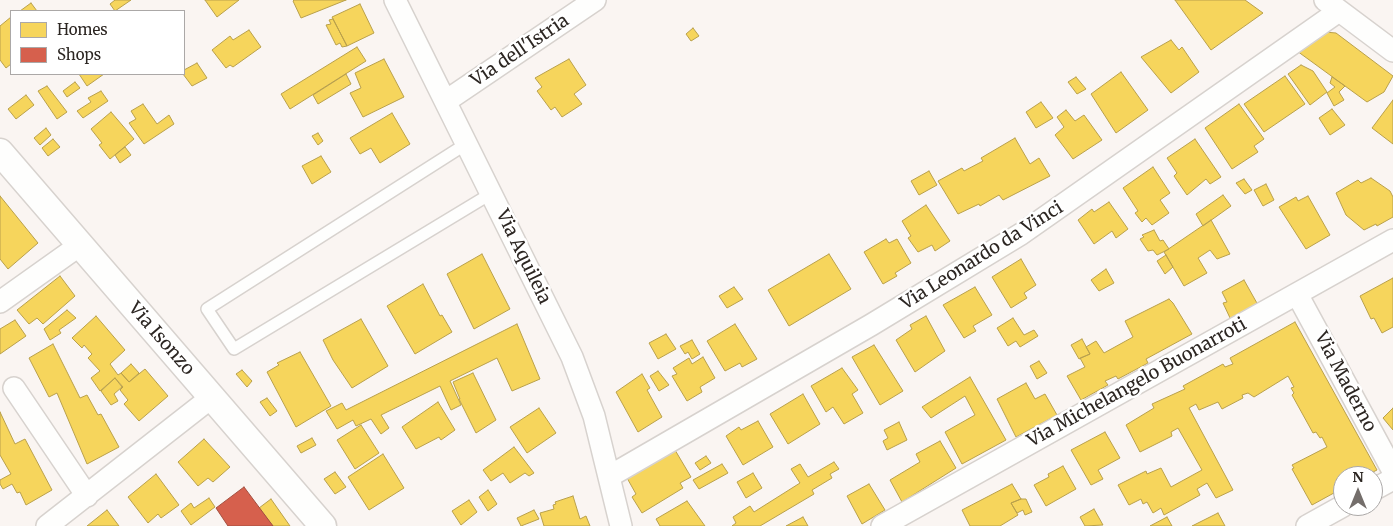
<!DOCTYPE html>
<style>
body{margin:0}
#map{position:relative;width:1393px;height:526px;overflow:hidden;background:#faf5f2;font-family:Merriweather,serif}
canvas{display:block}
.legend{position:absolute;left:10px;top:10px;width:175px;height:65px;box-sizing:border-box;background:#fff;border:1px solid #aba8a7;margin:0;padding:6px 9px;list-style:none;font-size:15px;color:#2c2622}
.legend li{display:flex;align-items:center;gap:10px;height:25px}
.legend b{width:25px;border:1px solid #aba8a7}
.north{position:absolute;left:1333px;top:466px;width:50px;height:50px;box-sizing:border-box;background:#fff;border:1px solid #aba8a7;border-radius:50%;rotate:0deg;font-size:14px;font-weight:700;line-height:20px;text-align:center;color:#2c2622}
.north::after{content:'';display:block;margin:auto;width:18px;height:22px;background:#746e6b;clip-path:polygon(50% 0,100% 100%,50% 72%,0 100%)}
</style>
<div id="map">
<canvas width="1393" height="526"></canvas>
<ul class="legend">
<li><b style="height:14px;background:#f6d55c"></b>Homes</li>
<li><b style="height:14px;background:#d6604d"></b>Shops</li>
</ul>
<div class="north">N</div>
</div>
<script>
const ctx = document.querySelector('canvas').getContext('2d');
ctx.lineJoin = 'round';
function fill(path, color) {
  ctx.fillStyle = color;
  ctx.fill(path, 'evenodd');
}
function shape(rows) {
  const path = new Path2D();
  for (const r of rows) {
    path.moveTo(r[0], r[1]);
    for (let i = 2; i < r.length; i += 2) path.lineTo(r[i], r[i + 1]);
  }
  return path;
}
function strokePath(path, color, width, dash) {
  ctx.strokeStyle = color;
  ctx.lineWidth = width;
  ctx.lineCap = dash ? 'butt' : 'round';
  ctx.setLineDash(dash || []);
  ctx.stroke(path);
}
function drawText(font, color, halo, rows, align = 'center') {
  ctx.font = font + ' Merriweather,serif';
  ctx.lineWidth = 5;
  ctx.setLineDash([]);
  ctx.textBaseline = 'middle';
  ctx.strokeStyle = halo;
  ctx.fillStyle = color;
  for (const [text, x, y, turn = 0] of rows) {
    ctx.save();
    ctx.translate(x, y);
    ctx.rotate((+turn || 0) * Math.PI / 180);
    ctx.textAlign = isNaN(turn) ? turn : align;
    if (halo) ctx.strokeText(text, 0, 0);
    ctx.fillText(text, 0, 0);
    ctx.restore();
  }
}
const homes = shape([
 [115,0,131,0,115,11,110,4,115,0],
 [205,0,239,0,217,17,205,0],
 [346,0,301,18,293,1,294,0,346,0],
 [1175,0,1245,0,1263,13,1211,50,1175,0],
 [31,3,37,11,20,11,31,3],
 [360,4,374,33,347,46,332,17,360,4],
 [11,17,11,64,6,68,0,60,0,26,11,17],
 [333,19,347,46,342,47,340,43,336,45,326,25,331,24,329,20,333,19],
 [693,28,699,36,691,41,686,34,693,28],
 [249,30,261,47,233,67,230,65,226,68,212,50,230,36,233,40,249,30],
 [1325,32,1336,33,1393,76,1384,92,1367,102,1297,51,1325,32],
 [1171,40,1179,50,1182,47,1199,72,1171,93,1141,57,1171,40],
 [357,47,366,61,290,109,281,94,357,47],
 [384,59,404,97,363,117,350,93,361,88,355,73,384,59],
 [569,59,586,85,574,94,582,104,562,117,555,107,551,110,537,91,542,87,535,78,569,59],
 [197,63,207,78,192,86,183,74,184,70,197,63],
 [1301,65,1313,71,1327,92,1310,105,1288,74,1301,65],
 [1121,72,1148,110,1116,133,1091,94,1121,72],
 [79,74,104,74,87,86,79,74],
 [346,74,351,84,318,104,313,95,346,74],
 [1285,76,1305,104,1264,132,1244,104,1285,76],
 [1076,77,1086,89,1077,94,1068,82,1076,77],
 [1332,77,1345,86,1339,92,1344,100,1334,106,1327,93,1335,87,1330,83,1332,77],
 [75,82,80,88,67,97,63,91,75,82],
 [47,86,67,112,57,119,38,91,47,86],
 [101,91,108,101,83,118,77,111,91,102,88,98,101,91],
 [26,95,34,105,16,119,8,109,26,95],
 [1393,100,1393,144,1372,128,1393,100],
 [1041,102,1053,118,1036,128,1026,112,1041,102],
 [143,104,157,124,169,115,174,124,144,144,129,123,136,119,131,111,143,104],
 [1239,104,1264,139,1254,146,1258,152,1232,169,1205,128,1239,104],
 [1332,109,1345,125,1330,135,1319,118,1332,109],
 [1066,110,1075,121,1084,115,1102,140,1073,159,1055,135,1064,127,1057,117,1066,110],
 [111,112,134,139,110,159,99,145,102,143,91,129,111,112],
 [392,113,410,144,380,163,371,148,360,154,350,138,392,113],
 [46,128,51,135,40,145,34,138,46,128],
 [318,133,323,141,318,145,312,136,318,133],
 [1015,138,1030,164,1039,158,1050,176,1003,200,999,195,980,206,979,204,958,214,938,181,962,168,964,171,983,161,981,158,1015,138],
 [53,139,60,147,48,156,42,148,53,139],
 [1195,139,1221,177,1210,184,1206,179,1187,195,1174,176,1177,173,1167,158,1195,139],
 [125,147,131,155,120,163,115,155,125,147],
 [321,156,331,172,312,184,302,166,321,156],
 [1153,167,1170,193,1160,200,1169,213,1152,225,1146,218,1142,222,1135,213,1138,211,1123,188,1153,167],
 [929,171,937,185,919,195,911,181,929,171],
 [1371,178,1390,191,1393,197,1393,217,1377,226,1376,224,1364,230,1346,215,1336,193,1358,180,1361,183,1371,178],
 [1244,179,1252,190,1245,194,1236,183,1244,179],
 [1266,184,1274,200,1263,206,1254,190,1266,184],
 [1223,195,1231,206,1203,226,1196,214,1223,195],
 [0,196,38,243,8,269,0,259,0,196],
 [1308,196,1330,235,1306,249,1279,207,1296,197,1298,201,1308,196],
 [1109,202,1128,229,1116,238,1112,231,1094,244,1078,220,1092,209,1094,212,1109,202],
 [926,205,950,241,935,251,932,245,918,252,908,238,911,236,902,221,926,205],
 [1211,220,1230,254,1217,259,1210,250,1198,258,1207,273,1184,286,1164,252,1211,220],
 [1154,230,1160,241,1163,240,1169,249,1157,255,1153,250,1148,251,1140,239,1144,237,1142,235,1154,230],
 [886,239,889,243,897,239,911,263,895,273,897,276,883,284,864,252,886,239],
 [482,254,510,309,474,329,447,274,482,254],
 [829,254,851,289,789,326,768,290,829,254],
 [1166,255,1173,267,1165,274,1157,261,1166,255],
 [1021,259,1036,285,1024,293,1027,298,1011,308,992,277,1021,259],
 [1106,269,1114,283,1099,291,1091,280,1106,269],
 [60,276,75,296,43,324,37,318,29,324,17,310,60,276],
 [1393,278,1393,327,1382,333,1374,318,1371,319,1360,296,1393,278],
 [1244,280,1258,305,1231,320,1223,303,1227,302,1222,292,1244,280],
 [423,284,440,316,442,315,452,332,415,354,387,306,423,284],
 [734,287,743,299,727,308,719,296,734,287],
 [975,287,992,315,973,326,976,331,964,338,943,305,975,287],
 [1169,299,1173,303,1192,334,1146,359,1148,363,1118,379,1116,376,1105,381,1108,385,1081,400,1067,376,1085,367,1080,358,1090,354,1086,347,1096,341,1104,353,1133,337,1125,321,1169,299],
 [67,310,76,318,59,330,61,333,50,340,44,329,67,310],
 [96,316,125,350,110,364,118,375,121,373,129,382,145,369,168,396,139,421,124,404,128,400,120,390,123,387,115,378,100,391,91,378,100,371,88,358,92,354,84,345,82,348,72,338,96,316],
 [926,316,945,351,915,372,896,340,912,329,910,325,926,316],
 [1013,318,1024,335,1034,330,1038,336,1020,347,1016,341,1008,346,997,328,1013,318],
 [361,319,388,366,352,388,333,360,323,340,361,319],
 [15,320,26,336,0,354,0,329,15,320],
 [1295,322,1377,470,1365,476,1343,476,1343,488,1312,505,1292,469,1294,468,1292,465,1327,447,1322,437,1320,438,1316,432,1313,433,1292,395,1294,393,1291,388,1294,387,1288,376,1254,397,1248,393,1242,395,1243,398,1222,409,1218,402,1199,410,1196,404,1189,408,1233,490,1216,498,1207,483,1197,489,1200,495,1164,515,1161,508,1153,513,1147,502,1143,504,1141,499,1129,505,1118,485,1146,471,1147,474,1161,468,1171,487,1202,470,1178,428,1171,432,1172,436,1140,452,1126,425,1154,408,1152,404,1185,389,1183,386,1223,364,1225,367,1233,364,1230,358,1295,322],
 [517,324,540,379,512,391,497,358,450,381,461,405,451,410,440,386,381,415,389,428,381,434,371,419,356,426,353,420,337,429,326,411,342,403,346,410,517,324],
 [735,324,757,359,742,367,740,363,725,371,707,341,735,324],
 [666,334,676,349,658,359,649,343,666,334],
 [1082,339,1090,354,1079,359,1071,345,1082,339],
 [692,340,700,354,692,359,688,352,685,354,680,346,692,340],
 [53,344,80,398,87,395,98,415,101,414,119,447,87,464,57,393,49,397,29,358,53,344],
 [874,345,903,391,880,405,852,357,874,345],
 [300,352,331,406,296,427,267,372,279,365,277,363,300,352],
 [703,357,715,378,700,387,702,392,687,401,672,376,677,374,673,368,689,358,692,364,703,357],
 [1039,361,1047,373,1037,379,1030,366,1039,361],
 [131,364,139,373,129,382,121,373,131,364],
 [842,368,858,390,852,394,863,413,844,424,833,407,826,412,811,386,842,368],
 [242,370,252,381,247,387,236,374,242,370],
 [658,371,669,385,659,391,650,376,658,371],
 [473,373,496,420,476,433,459,399,460,399,453,382,473,373],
 [642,374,650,388,647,390,662,417,638,432,616,392,642,374],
 [970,377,1006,440,962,464,945,432,975,415,965,396,931,418,922,407,970,377],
 [115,378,122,387,114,394,118,401,111,405,101,391,115,378],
 [1026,383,1035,399,1045,394,1057,415,1016,437,997,399,1026,383],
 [803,394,820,424,788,444,770,414,803,394],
 [267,398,277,411,270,416,260,402,267,398],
 [438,402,455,430,441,440,439,437,416,449,402,427,438,402],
 [539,408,556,433,527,453,510,427,539,408],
 [1393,408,1393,430,1383,418,1393,408],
 [0,412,15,444,25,439,52,490,26,505,20,492,17,493,12,484,3,489,0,484,0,480,11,474,0,455,0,412],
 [758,421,773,447,743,465,726,436,739,427,741,430,758,421],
 [899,422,907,440,887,450,883,441,888,438,884,430,899,422],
 [361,425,379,453,355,469,337,440,361,425],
 [1105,432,1120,458,1098,470,1103,479,1091,485,1071,450,1105,432],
 [312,438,316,445,301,453,297,446,312,438],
 [204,439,230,467,213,482,208,478,198,486,178,462,204,439],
 [940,441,956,468,902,502,890,480,920,462,916,454,940,441],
 [514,447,534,473,529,476,525,473,510,483,503,473,491,481,483,470,514,447],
 [675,450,691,477,680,483,683,488,642,513,632,497,636,494,627,478,675,450],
 [383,454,404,488,369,510,348,477,383,454],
 [706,456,711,463,700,470,695,463,706,456],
 [834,462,839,469,830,474,832,478,812,490,814,494,760,526,732,526,736,523,733,517,750,506,754,512,800,483,791,469,800,464,808,477,834,462],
 [722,464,728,473,699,489,693,480,722,464],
 [1063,466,1076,489,1046,506,1034,485,1049,477,1048,474,1063,466],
 [335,472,346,487,335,494,324,479,335,472],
 [753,473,762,488,746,498,737,482,753,473],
 [156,474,179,505,161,518,158,514,148,523,128,497,156,474],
 [869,484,885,510,862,524,847,496,869,484],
 [1012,484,1021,499,1011,503,1018,515,1000,526,970,526,962,510,1012,484],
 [488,490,497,504,488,511,479,497,488,490],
 [573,496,580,519,586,516,590,526,544,526,540,513,554,509,553,505,556,504,555,502,573,496],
 [209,498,215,507,191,525,181,511,191,503,194,508,209,498],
 [271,499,290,526,273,526,259,508,271,499],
 [1021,499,1026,499,1032,512,1025,515,1023,510,1017,513,1011,503,1021,499],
 [469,500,477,512,461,525,452,511,469,500],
 [687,501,705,526,660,526,656,519,687,501],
 [1094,509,1103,525,1085,526,1080,517,1094,509],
 [107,510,119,526,87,526,107,510],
 [534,510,539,519,521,526,517,518,534,510],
 [1218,513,1225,526,1192,526,1218,513],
 [803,517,808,526,786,526,803,517],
 [1167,517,1172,526,1150,526,1167,517]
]);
fill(homes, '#f6d55c');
strokePath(homes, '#b9a04b', 1);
const shops = shape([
 [244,487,273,526,228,526,216,508,244,487]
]);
fill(shops, '#d6604d');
strokePath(shops, '#a34f40', 1);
const service = shape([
 [466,144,207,309,234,349,492,193]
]);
const minor = shape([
 [395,0,572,357,594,416,621,526],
 [1325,0,1393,51],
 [446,101,595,0],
 [1297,294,1393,471],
 [0,302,80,245],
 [14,388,87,496],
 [610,476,871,325,1021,234,1339,11],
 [1373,490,1393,479],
 [47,526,212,397],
 [882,526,1393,240],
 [1307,526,1343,506]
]);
const tertiary = shape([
 [0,152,323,526]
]);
strokePath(service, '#d7d2ce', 14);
strokePath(minor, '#d7d2ce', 24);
strokePath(tertiary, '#d7d2ce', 29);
strokePath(service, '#fefefd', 11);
strokePath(minor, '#fefefd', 21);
strokePath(tertiary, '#fefefd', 26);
drawText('18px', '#2c2622', '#fff', [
 ["Via dell'Istria",520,51,-34],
 ["Via Leonardo da Vinci",982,256,-32],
 ["Via Aquileia",523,257,64],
 ["Via Isonzo",161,339,49],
 ["Via Maderno",1345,382,62],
 ["Via Michelangelo Buonarroti",1137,383,-29]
]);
</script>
